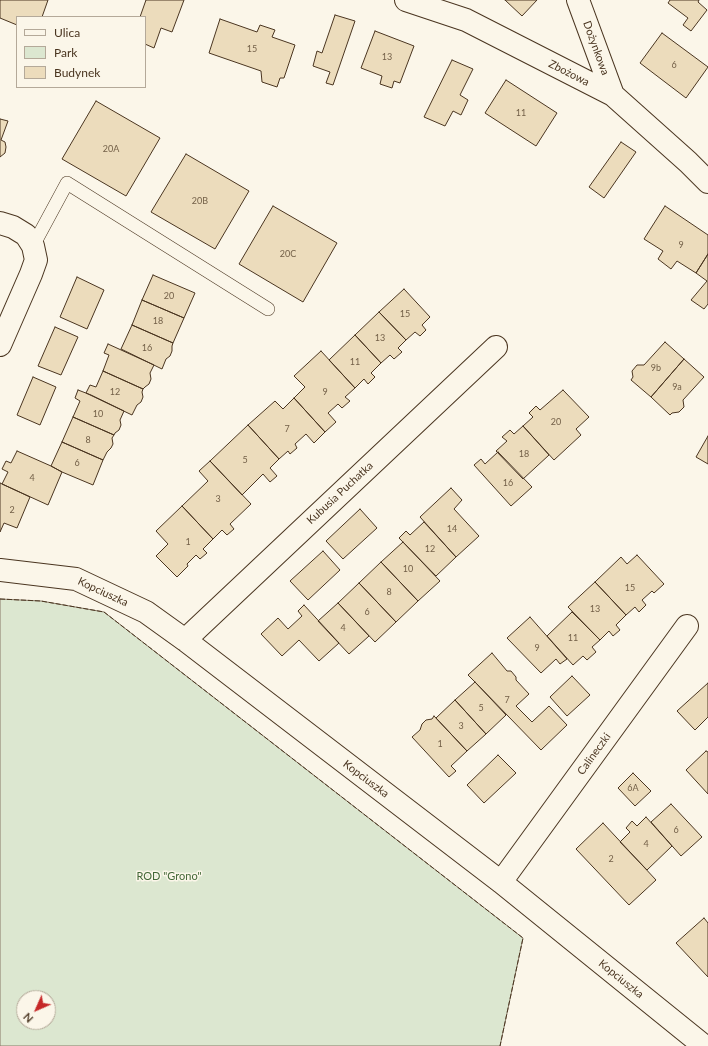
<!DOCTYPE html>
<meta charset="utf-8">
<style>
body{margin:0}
#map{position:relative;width:708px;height:1046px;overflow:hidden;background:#fbf6e9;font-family:Lato,sans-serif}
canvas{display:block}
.legend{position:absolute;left:16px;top:16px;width:130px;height:72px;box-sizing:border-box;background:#fbf6e9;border:1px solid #b4a999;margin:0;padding:5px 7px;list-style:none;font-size:12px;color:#4a3520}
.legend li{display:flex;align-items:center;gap:8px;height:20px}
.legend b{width:20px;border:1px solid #b4a999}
.north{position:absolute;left:16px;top:990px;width:40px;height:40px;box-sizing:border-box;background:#fbf6e9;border:1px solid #b4a999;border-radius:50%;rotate:225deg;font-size:11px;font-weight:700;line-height:16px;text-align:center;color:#4a3520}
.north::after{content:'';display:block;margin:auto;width:14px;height:18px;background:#c62828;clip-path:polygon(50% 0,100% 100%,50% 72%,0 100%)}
</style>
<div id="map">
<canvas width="708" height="1046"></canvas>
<ul class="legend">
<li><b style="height:5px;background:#fbf6e9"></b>Ulica</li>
<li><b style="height:11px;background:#dce7d0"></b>Park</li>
<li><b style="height:11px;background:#ecdcbc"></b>Budynek</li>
</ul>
<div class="north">N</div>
</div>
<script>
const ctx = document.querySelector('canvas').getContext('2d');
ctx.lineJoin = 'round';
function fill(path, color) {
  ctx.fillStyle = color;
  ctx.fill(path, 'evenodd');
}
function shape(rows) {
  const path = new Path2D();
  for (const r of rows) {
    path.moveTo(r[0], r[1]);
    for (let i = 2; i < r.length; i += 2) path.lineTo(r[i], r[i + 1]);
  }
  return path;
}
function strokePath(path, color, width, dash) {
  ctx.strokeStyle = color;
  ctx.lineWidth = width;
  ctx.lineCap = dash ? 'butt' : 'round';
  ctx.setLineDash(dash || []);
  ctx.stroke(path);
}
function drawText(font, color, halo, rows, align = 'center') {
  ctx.font = font + ' Lato,sans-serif';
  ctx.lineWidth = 3;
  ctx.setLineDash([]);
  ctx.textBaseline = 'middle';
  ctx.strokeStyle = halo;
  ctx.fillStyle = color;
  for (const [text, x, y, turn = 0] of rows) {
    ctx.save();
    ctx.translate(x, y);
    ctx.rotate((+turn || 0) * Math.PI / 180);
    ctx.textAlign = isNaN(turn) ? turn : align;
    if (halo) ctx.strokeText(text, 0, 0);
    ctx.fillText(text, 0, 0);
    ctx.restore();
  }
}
const green = shape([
 [0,599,41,601,104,612,523,938,500,1046,0,1046,0,599],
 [24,998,48,998,48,1022,24,1022,24,998]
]);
fill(green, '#dce7d0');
strokePath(green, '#887966', 1);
const building = shape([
 [0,0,48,0,42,17,17,17,17,25,0,18,0,0],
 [146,0,184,0,172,32,161,28,154,48,145,44,145,17,140,17,146,0],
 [505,0,537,0,522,16,505,0],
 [670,0,699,0,698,2,707,10,691,31,683,25,688,18,668,3,670,0],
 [335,15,355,21,333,85,326,83,330,72,313,66,317,51,322,53,335,15],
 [220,19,257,32,260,25,275,30,272,37,295,45,284,78,280,78,277,87,262,82,261,71,209,53,220,19],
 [375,31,414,46,400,83,394,81,392,88,380,84,382,76,361,68,375,31],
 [662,33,708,67,686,98,640,63,662,33],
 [452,60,473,69,460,95,468,100,461,115,453,111,445,126,424,117,452,60],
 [506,80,557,113,536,146,485,113,506,80],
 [96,101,160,138,126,196,62,159,96,101],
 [0,119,8,121,1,140,5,142,6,147,5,153,0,157,0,119],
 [621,142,636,152,604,198,589,187,621,142],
 [186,154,249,191,215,249,151,212,186,154],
 [273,206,337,243,303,302,239,264,273,206],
 [665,206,708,235,708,254,696,273,677,261,671,269,658,259,663,251,644,239,665,206],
 [708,254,708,304,704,309,691,300,707,281,696,273,708,254],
 [153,275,195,293,184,318,142,300,153,275],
 [77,277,104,290,87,329,60,317,77,277],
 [404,289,430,317,422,325,426,330,420,336,415,332,406,340,379,312,404,289],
 [142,300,184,318,173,343,132,325,142,300],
 [379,312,406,340,398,348,402,352,394,359,390,355,381,363,355,335,379,312],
 [132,325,173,343,172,346,172,351,170,356,166,359,162,369,121,349,132,325],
 [55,327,78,337,61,375,38,366,55,327],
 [355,335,381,363,371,373,375,377,368,384,364,379,355,388,329,360,355,335],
 [665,342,684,359,651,397,631,380,633,377,632,371,637,365,644,365,665,342],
 [108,344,154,365,150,373,151,379,149,384,145,387,143,389,103,371,109,355,104,353,108,344],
 [321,351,355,388,345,397,350,401,342,408,338,404,328,413,336,422,325,432,294,398,305,387,294,376,321,351],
 [684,359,704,377,683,400,684,407,679,412,672,413,670,415,651,397,684,359],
 [103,371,143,389,142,392,143,397,141,402,137,405,132,415,86,393,90,385,96,387,103,371],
 [33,377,56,387,40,425,17,415,33,377],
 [78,390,91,395,124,411,120,420,121,425,119,430,115,433,114,435,73,417,80,401,75,398,78,390],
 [563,390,589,417,576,429,581,435,554,460,523,426,533,417,529,413,536,406,540,410,563,390],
 [294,398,325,432,314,443,306,434,295,444,297,448,290,454,288,451,279,459,248,425,275,401,283,409,294,398],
 [73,417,114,435,112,438,113,444,111,448,107,452,103,460,62,442,73,417],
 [248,425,279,459,270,468,277,476,270,482,263,474,242,495,210,461,248,425],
 [523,426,549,455,523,479,496,451,507,441,502,437,510,430,514,434,523,426],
 [708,436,708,464,696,457,708,436],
 [62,442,103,460,93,485,62,472,51,466,62,442],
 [17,451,51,466,62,472,48,505,2,484,8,472,2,469,6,461,11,463,17,451],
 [498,452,532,487,511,506,474,465,481,459,485,464,498,452],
 [210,461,251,504,230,524,234,529,227,535,222,530,213,539,182,506,208,481,199,471,210,461],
 [0,483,30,497,17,528,4,523,0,532,0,483],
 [451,488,462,500,454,509,479,536,456,557,420,517,451,488],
 [182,506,213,539,203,549,207,553,200,559,196,555,187,564,188,566,177,577,156,556,168,544,156,531,182,506],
 [360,509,377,528,343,559,326,541,360,509],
 [424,522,456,557,436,576,399,538,406,531,410,535,424,522],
 [403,542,440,581,418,601,381,562,403,542],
 [323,551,340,570,308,600,290,581,323,551],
 [637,555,664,584,654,593,652,591,642,600,646,605,639,612,635,607,626,615,595,582,621,557,627,564,637,555],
 [381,562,418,601,396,622,359,583,381,562],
 [595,582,626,615,616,625,620,630,613,636,609,631,600,640,568,607,595,582],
 [359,583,396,622,375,642,338,603,359,583],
 [338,603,369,636,349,654,318,621,338,603],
 [304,605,339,643,319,661,299,640,282,656,261,634,278,618,288,629,302,616,298,611,304,605],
 [572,612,600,640,592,647,596,652,587,660,583,656,573,665,547,636,572,612],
 [530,617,567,659,560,664,556,659,541,673,507,638,530,617],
 [492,653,507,671,511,671,516,677,516,680,529,694,516,706,532,722,549,706,567,725,541,750,475,682,468,675,492,653],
 [572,676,590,695,567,716,550,697,572,676],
 [475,682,506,715,486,734,455,700,475,682],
 [708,683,708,717,695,730,677,711,708,683],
 [455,700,486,734,467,751,436,718,455,700],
 [434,716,467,751,451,766,456,771,449,777,412,737,420,730,422,724,426,720,432,719,434,716],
 [706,751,708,752,708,794,686,770,706,751],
 [498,755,516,773,484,803,467,785,498,755],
 [633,773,651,791,635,806,618,788,633,773],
 [671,804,702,837,681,856,651,822,671,804],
 [646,817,672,846,647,870,620,842,630,832,626,828,632,821,637,826,646,817],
 [603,823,656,880,629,905,576,849,603,823],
 [704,918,708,923,708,977,676,943,704,918]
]);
fill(building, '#ecdcbc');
strokePath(building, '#4a3520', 1);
const lane = shape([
 [33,246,67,183,268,309]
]);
const street = shape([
 [406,0,466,20,613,95,688,162,708,182],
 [578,0,613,95],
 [0,223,13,227,26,235,33,246,36,260,31,274,0,345],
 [0,570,76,579,146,612,185,640,501,882,704,1046],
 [185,640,496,347],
 [501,882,687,626]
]);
strokePath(lane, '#4a3520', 14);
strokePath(street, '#4a3520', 24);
strokePath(lane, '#fbf6e9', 13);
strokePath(street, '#fbf6e9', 22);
strokePath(shape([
 [0,599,41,601,104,612,523,938,500,1046]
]), '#4a3520', 1, [5, 2]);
drawText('9px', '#725f47', null, [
 ["15",252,49],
 ["13",387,57],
 ["6",674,65],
 ["11",521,113],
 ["20A",111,149],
 ["20B",200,201],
 ["9",681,245],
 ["20C",288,254],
 ["20",169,296],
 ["15",405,314],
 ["18",158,321],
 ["13",380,338],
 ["16",147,348],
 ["11",355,362],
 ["9b",656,368],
 ["9a",677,387],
 ["12",115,392],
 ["9",325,392],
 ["10",98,414],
 ["20",556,422],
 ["7",287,429],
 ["8",88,440],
 ["18",524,454],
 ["5",245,460],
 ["6",77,463],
 ["4",32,478],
 ["16",508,483],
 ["3",218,499],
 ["2",12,510],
 ["14",452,529],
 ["1",188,542],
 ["12",430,549],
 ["10",408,569],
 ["15",630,588],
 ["8",389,592],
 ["13",595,609],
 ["6",367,612],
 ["4",343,628],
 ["11",573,638],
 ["9",537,648],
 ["7",507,700],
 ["5",481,708],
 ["3",461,726],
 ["1",440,744],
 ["6A",633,788],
 ["6",676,830],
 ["4",646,844],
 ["2",611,859]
]);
drawText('11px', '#4a3520', '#fbf6e9', [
 ["Dożynkowa",596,48,70],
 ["Zbożowa",569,73,27],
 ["Kubusia Puchatka",340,493,-43],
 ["Kopciuszka",103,592,25],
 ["Calineczki",594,754,-54],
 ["Kopciuszka",366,779,37],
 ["Kopciuszka",621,979,39]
]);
drawText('11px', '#436837', '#fbf6e9', [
 ["ROD \"Grono\"",169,876]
]);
</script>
